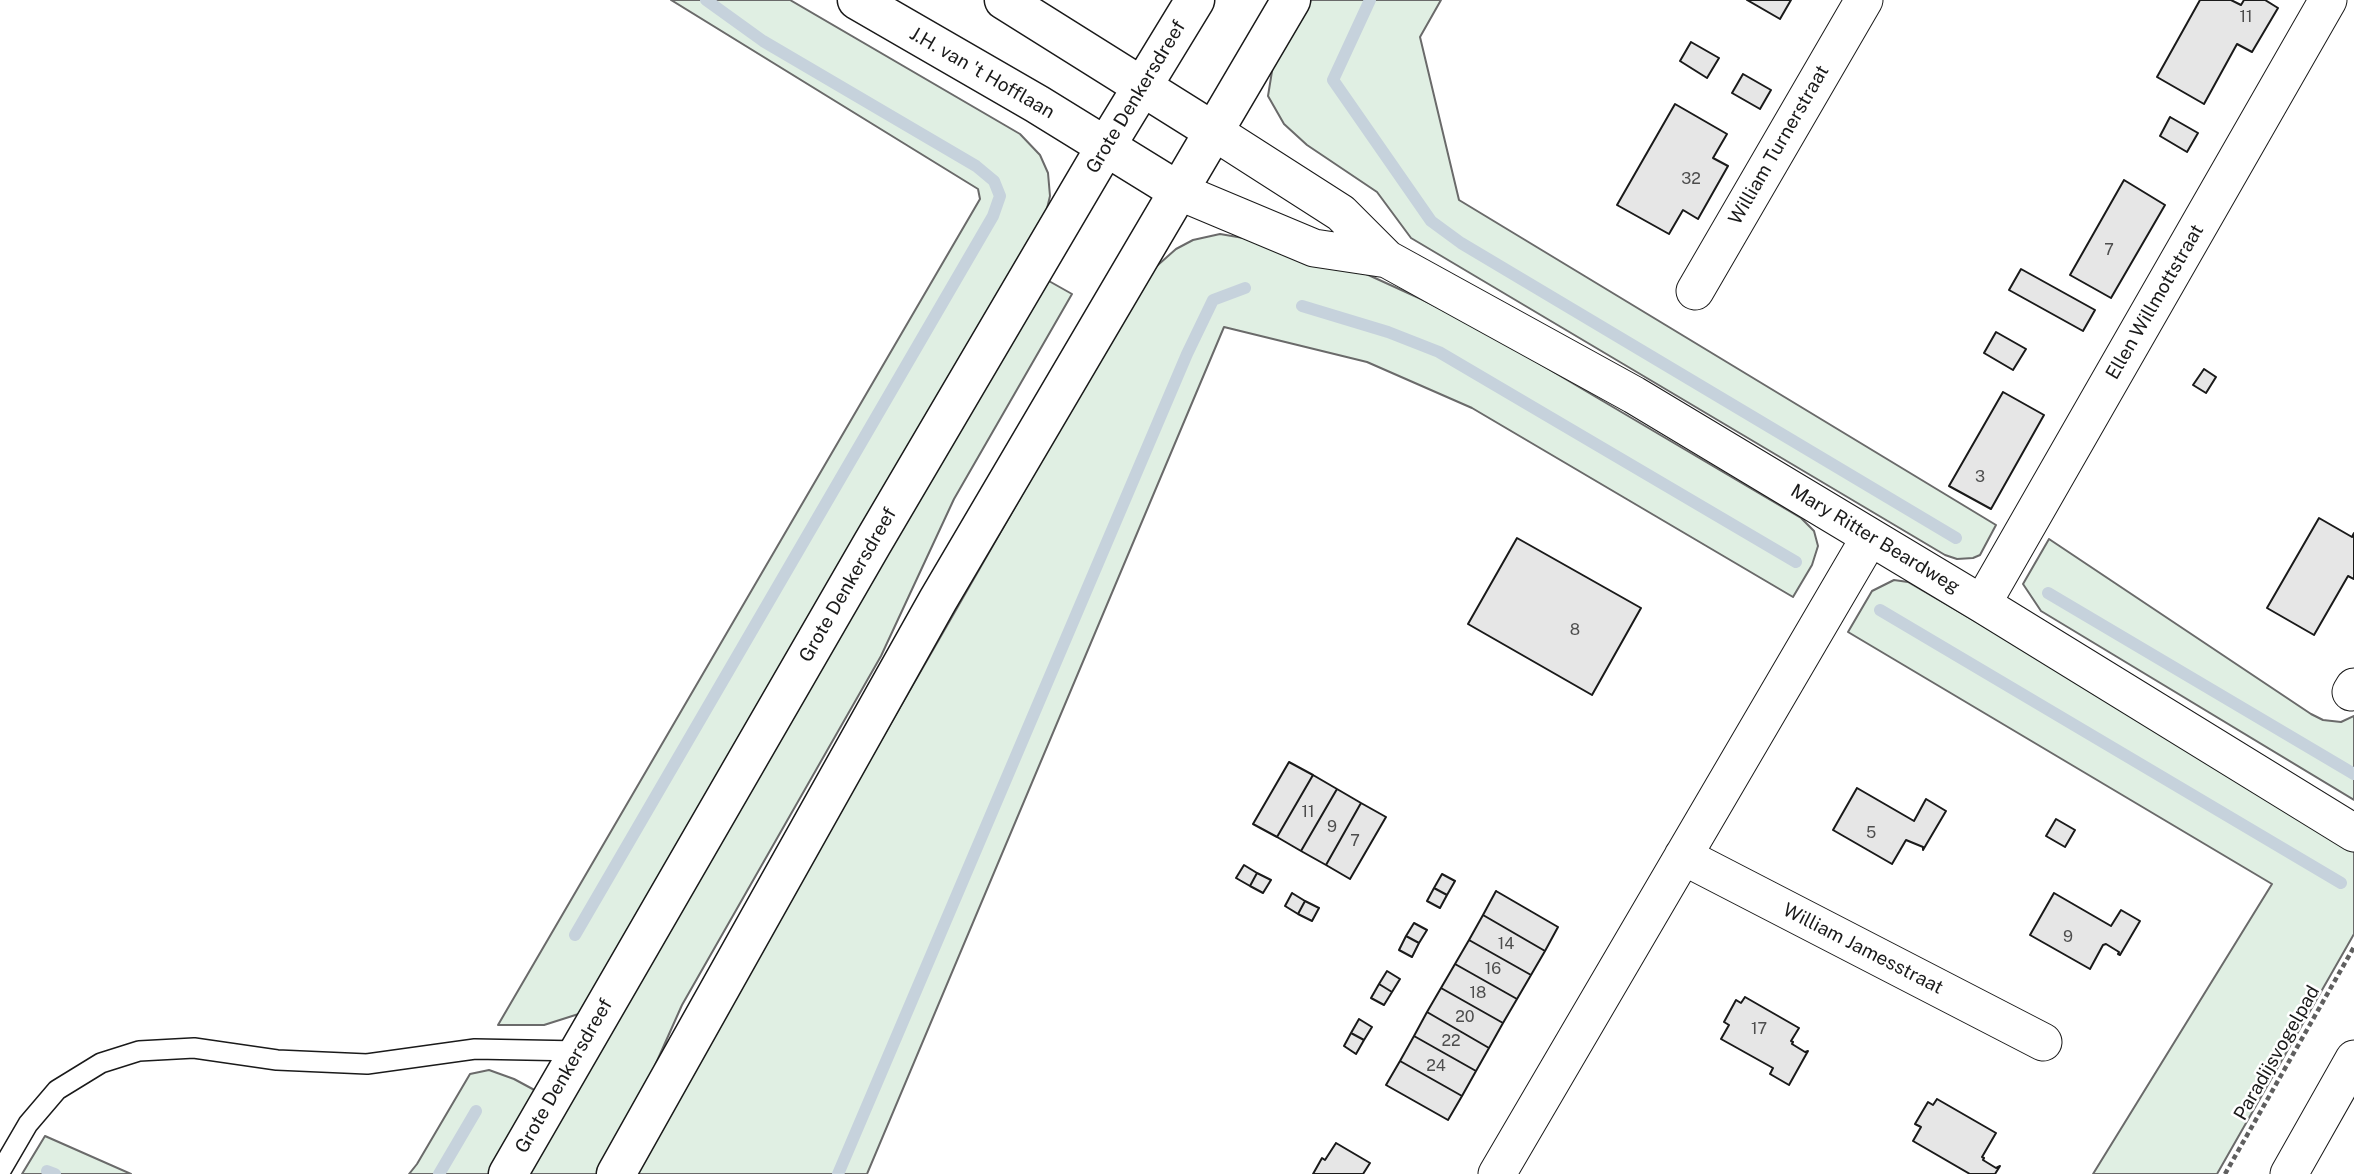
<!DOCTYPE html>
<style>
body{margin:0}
canvas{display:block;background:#fff}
</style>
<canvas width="2354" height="1174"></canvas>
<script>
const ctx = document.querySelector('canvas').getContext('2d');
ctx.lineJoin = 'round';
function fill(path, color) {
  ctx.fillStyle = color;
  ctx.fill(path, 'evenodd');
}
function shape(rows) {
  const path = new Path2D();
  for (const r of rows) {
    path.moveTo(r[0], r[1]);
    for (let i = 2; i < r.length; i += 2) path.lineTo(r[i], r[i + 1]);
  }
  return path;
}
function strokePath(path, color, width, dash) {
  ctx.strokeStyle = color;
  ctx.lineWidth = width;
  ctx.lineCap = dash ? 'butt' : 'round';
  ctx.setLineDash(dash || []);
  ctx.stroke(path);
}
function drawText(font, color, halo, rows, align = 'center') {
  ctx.font = font + ' "Public Sans",sans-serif';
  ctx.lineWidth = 5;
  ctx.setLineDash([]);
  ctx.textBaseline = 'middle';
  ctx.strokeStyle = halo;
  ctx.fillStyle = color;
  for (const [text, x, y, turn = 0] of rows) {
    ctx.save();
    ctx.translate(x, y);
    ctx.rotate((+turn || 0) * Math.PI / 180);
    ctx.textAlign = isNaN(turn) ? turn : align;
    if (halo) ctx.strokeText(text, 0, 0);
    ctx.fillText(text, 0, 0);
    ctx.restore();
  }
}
const green = shape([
 [671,0,790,0,1020,134,1040,155,1048,173,1050,196,1044,221,588,1011,544,1025,498,1025,980,199,978,189,671,0],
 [1311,0,1441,0,1420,37,1459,200,1996,525,1980,555,1973,558,1957,559,1945,555,1411,238,1377,192,1307,145,1284,124,1268,96,1273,65,1311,0],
 [1220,234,1267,242,1364,273,1421,299,1479,328,1801,518,1814,531,1818,546,1812,565,1793,597,1472,408,1367,362,1224,327,867,1174,632,1174,1150,272,1176,249,1193,240,1220,234],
 [1040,276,1072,294,954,499,881,656,682,1005,624,1135,603,1174,522,1174,1040,276],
 [2049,539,2311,714,2323,720,2341,722,2354,716,2354,800,2041,611,2023,584,2049,539],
 [1894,580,1908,582,2354,843,2354,934,2217,1174,2093,1174,2272,884,1848,632,1872,591,1894,580],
 [489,1070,514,1079,540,1093,494,1174,409,1174,417,1164,470,1074,489,1070],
 [45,1136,131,1174,22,1174,45,1136]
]);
fill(green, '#e0efe3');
strokePath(green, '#6a6a6a', 2);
strokePath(shape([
 [1370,0,1333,80,1431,221,1461,243,1956,538],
 [1302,306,1388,332,1439,352,1796,562],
 [2048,593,2354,774],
 [1880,610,2341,883],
 [575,935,993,216,1000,196,994,181,976,166,763,41,706,0],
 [47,1171,55,1174],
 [439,1174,476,1111],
 [838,1174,1187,354,1213,300,1245,288]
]), '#c6d2dc', 12);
const building = shape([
 [1747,0,1791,0,1780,19,1747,0],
 [2200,0,2231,0,2241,5,2244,0,2265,0,2278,8,2252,52,2237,44,2204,104,2157,77,2200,0],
 [1691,42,1719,58,1707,78,1680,61,1691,42],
 [1743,74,1771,90,1760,109,1732,93,1743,74],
 [1675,104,1727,134,1713,158,1728,166,1698,219,1683,210,1669,234,1617,205,1675,104],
 [2170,117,2198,133,2187,152,2160,136,2170,117],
 [2124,180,2165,205,2111,298,2070,275,2124,180],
 [2021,269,2095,310,2083,331,2009,290,2021,269],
 [1996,332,2026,349,2013,370,1984,353,1996,332],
 [2204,369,2216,377,2206,393,2193,385,2204,369],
 [2003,392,2044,415,1991,509,1949,486,2003,392],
 [2319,518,2352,537,2354,533,2354,579,2348,576,2314,635,2267,608,2319,518],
 [1517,538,1641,608,1592,695,1468,624,1517,538],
 [1289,762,1313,775,1277,837,1253,824,1289,762],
 [1313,775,1337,789,1301,851,1277,837,1313,775],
 [1857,788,1914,821,1926,799,1946,811,1923,850,1923,847,1906,840,1892,864,1833,830,1857,788],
 [1337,789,1361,803,1326,865,1301,851,1337,789],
 [1361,803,1386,817,1350,879,1326,865,1361,803],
 [2056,819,2075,830,2065,847,2046,836,2056,819],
 [1244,865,1257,873,1250,886,1236,878,1244,865],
 [1257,873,1271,880,1263,893,1250,886,1257,873],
 [1442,874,1455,881,1447,895,1434,888,1442,874],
 [1434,888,1447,895,1440,908,1427,901,1434,888],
 [1496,891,1558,927,1545,951,1483,915,1496,891],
 [1292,893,1305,901,1298,914,1285,906,1292,893],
 [2054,893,2111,926,2121,910,2140,921,2120,955,2118,954,2119,952,2106,944,2103,945,2090,969,2030,935,2054,893],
 [1305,901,1319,908,1312,921,1298,914,1305,901],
 [1483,915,1545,951,1531,975,1469,940,1483,915],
 [1414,923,1427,930,1419,943,1406,936,1414,923],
 [1406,936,1419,943,1412,957,1399,950,1406,936],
 [1469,940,1531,975,1517,999,1455,964,1469,940],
 [1455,964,1517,999,1503,1023,1441,988,1455,964],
 [1387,971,1400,979,1392,992,1379,984,1387,971],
 [1379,984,1392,992,1384,1005,1371,998,1379,984],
 [1441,988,1503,1023,1489,1048,1427,1012,1441,988],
 [1745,997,1799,1028,1791,1041,1793,1042,1792,1044,1805,1052,1808,1051,1789,1085,1770,1074,1773,1068,1721,1039,1729,1025,1724,1022,1736,1000,1741,1003,1745,997],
 [1427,1012,1489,1048,1476,1071,1414,1036,1427,1012],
 [1359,1019,1372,1027,1364,1040,1351,1033,1359,1019],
 [1351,1033,1364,1040,1356,1054,1344,1046,1351,1033],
 [1414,1036,1476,1071,1462,1096,1400,1061,1414,1036],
 [1400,1061,1462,1096,1448,1120,1386,1085,1400,1061],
 [1937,1099,1996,1133,1982,1157,1984,1158,1983,1160,1996,1168,2000,1166,1995,1174,1970,1174,1913,1141,1921,1127,1915,1124,1928,1102,1933,1105,1937,1099],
 [1336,1143,1370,1163,1363,1174,1313,1174,1322,1158,1325,1160,1336,1143]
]);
fill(building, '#e6e6e6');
strokePath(building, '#1a1a1a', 2);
const service = shape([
 [0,1172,28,1124,57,1090,101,1063,139,1051,194,1048,277,1060,367,1064,475,1049,579,1051]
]);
const minor = shape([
 [1213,131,1341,213,1387,259,1634,395,1982,604,2354,833],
 [1178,191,1314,248,1387,259],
 [1695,291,1864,0],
 [1982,604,2328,0],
 [2351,692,2354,687],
 [1683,856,2043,1042],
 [1497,1174,1870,537],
 [2289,1174,2354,1059]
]);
const tertiary = shape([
 [857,0,1037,104,1178,191],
 [1004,0,1213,131],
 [508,1174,872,544,1106,146,1195,0],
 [616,1174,938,600,1291,0]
]);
strokePath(service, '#1a1a1a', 22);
strokePath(minor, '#1a1a1a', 39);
strokePath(tertiary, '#1a1a1a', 41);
strokePath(shape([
 [2225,1174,2354,947]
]), '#5f5f5f', 4.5, [5, 3.5]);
strokePath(service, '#fff', 19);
strokePath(minor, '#fff', 37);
strokePath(tertiary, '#fff', 38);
drawText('16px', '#4d4d4d', null, [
 ["11",2246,17],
 ["32",1691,179],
 ["7",2109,250],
 ["3",1980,477],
 ["8",1575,630],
 ["11",1308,812],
 ["9",1332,827],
 ["5",1871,833],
 ["7",1355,841],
 ["9",2068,937],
 ["14",1506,944],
 ["16",1493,969],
 ["18",1478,993],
 ["20",1465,1017],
 ["17",1759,1029],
 ["22",1451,1041],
 ["24",1436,1066]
]);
drawText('19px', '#1a1a1a', '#fff', [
 ["J.H. van 't Hofflaan",982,73,30],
 ["Grote Denkersdreef",1136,97,-59],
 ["William Turnerstraat",1779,145,-60],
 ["Ellen Willmottstraat",2155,302,-60],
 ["Mary Ritter Beardweg",1875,539,31],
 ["Grote Denkersdreef",848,585,-60],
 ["William Jamesstraat",1863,949,27],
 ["Paradijsvogelpad",2277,1053,-60],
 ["Grote Denkersdreef",564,1076,-60]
]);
</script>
